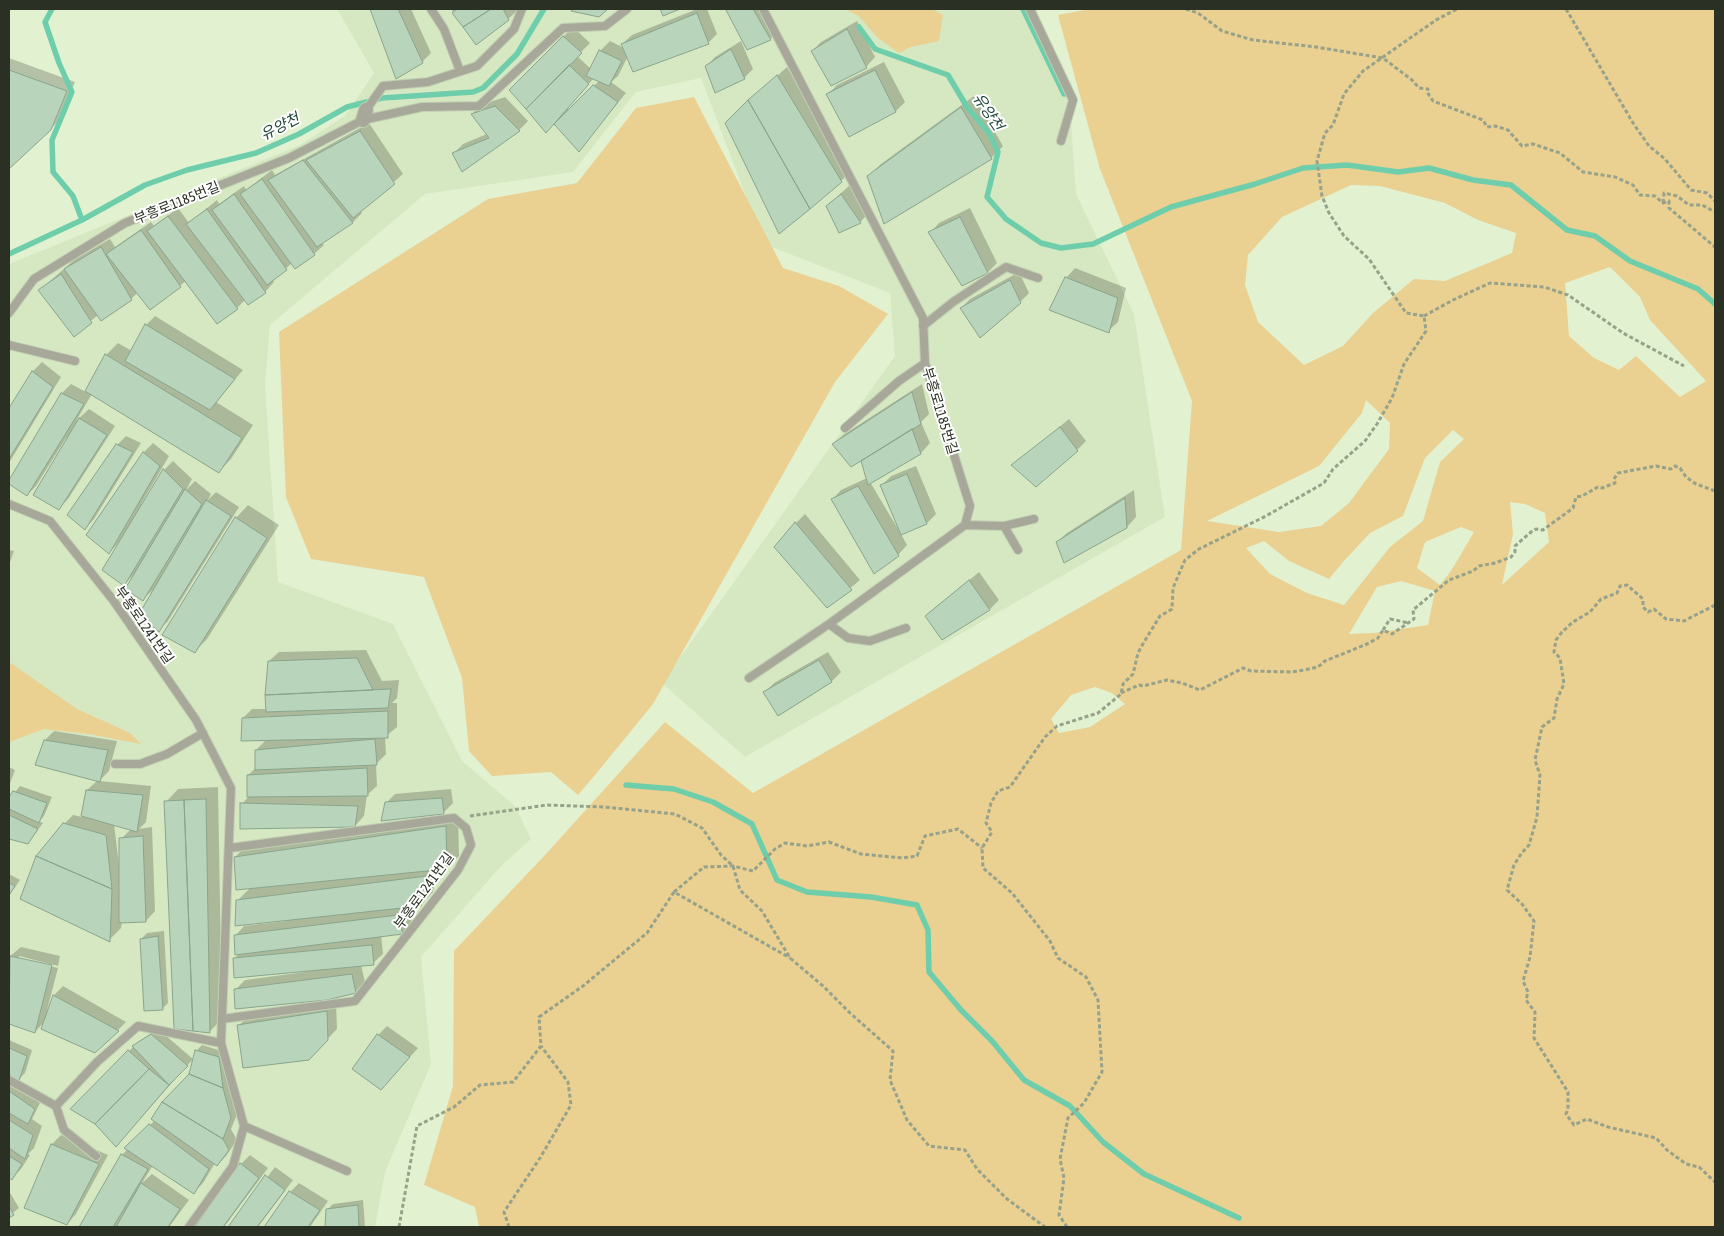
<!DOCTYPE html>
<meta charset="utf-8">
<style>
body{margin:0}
#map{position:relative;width:1724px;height:1236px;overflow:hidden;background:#e2f2d1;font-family:"Asap Condensed",sans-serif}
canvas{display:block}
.frame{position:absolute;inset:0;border:10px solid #2a3023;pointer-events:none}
</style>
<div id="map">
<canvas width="1724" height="1236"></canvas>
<div class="frame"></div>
</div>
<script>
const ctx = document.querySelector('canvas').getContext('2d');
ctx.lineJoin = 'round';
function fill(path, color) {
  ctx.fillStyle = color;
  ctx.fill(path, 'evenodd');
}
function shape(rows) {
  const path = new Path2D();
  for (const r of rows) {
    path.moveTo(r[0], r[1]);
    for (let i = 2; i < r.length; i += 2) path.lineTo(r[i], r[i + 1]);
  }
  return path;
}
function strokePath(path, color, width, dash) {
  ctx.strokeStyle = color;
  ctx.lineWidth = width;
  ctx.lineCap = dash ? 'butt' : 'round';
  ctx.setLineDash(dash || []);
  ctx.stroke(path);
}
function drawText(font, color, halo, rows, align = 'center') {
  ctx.font = font + ' "Asap Condensed","Noto Sans KR",sans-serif';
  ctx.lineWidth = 4;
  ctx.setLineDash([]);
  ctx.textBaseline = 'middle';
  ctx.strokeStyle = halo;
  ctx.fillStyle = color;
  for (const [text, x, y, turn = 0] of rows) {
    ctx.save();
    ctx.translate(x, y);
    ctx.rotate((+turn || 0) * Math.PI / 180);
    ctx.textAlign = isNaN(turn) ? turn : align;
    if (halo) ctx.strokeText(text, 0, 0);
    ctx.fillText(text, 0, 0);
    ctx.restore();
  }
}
fill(shape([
 [337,9,1034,9,1070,107,1076,194,1134,314,1165,517,745,757,662,683,895,356,890,293,764,244,701,78,636,92,573,172,425,194,270,325,265,385,278,582,393,624,462,761,515,806,531,839,502,865,421,957,431,1064,385,1172,375,1227,9,1227,9,264,300,145,345,116,374,73]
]), '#d6e8c1');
fill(shape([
 [845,9,932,9,943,15,939,41,911,47,899,53,877,37,859,16],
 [1090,9,1715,9,1715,1227,479,1227,475,1207,424,1185,453,1086,454,951,546,854,665,722,753,793,1181,550,1192,401,1100,169,1058,15],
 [1351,185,1380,186,1445,203,1478,220,1516,233,1512,253,1445,281,1414,279,1373,313,1343,346,1304,365,1258,322,1245,285,1248,255,1282,217],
 [1610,267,1640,297,1650,320,1706,381,1680,397,1636,356,1619,370,1594,358,1569,336,1565,283],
 [1366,400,1390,423,1389,449,1349,503,1321,526,1279,532,1207,521,1319,466,1362,413],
 [1453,430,1464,439,1440,462,1423,521,1390,547,1344,605,1307,593,1270,574,1246,548,1264,541,1289,561,1329,579,1343,562,1370,533,1403,516,1425,458],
 [1510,502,1525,504,1545,513,1549,542,1502,585,1513,534],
 [1461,527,1474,532,1451,571,1440,585,1417,568,1425,542],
 [1401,581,1435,591,1428,625,1374,633,1349,634,1377,587],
 [1095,687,1112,693,1125,704,1090,727,1059,733,1051,719,1071,695],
 [694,97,783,268,839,286,888,314,835,382,653,704,595,775,578,795,551,772,492,776,469,751,462,678,424,577,311,559,286,497,279,332,488,199,577,183,636,108],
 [9,662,77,709,130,733,141,744,89,734,44,729,9,742]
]), '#ead091');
fill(shape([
 [371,9,411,9,431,53,422,62,397,78],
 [451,9,517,9,518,10,508,19,453,12],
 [697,9,707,9,717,34,708,43,628,56,618,76,611,82,626,93,579,150,554,123,510,90,573,27,590,43,577,56,591,69,600,51,610,41,624,48,622,44,632,35],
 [594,78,599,81,569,109,567,108],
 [729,9,767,9,779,30,770,39,728,10],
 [857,21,875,57,866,67,812,51,821,42],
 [741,41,753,69,744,78,706,67,715,57],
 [9,58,75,82,60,120,9,167],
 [884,62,905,102,896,111,828,94,837,85],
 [787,67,850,172,841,181,735,114],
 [974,96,1003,146,991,158,868,176,881,164],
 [505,97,528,121,519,130,462,170,454,153,463,144,487,134,472,114,481,105],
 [369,123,403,174,360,211,362,213,353,222,322,242,324,245,314,254,295,268,292,263,273,280,274,282,265,292,248,303,245,300,237,308,186,281,150,308,138,292,131,299,98,315,74,335,40,290,74,260,110,239,115,247,151,222,154,226,178,208,189,223,217,200,219,204,244,186,246,190,272,170,275,175],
 [850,185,869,213,860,222,840,231,827,206],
 [970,208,997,263,988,272,963,285,930,233,939,223],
 [1075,268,1126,288,1118,322,1108,331,1066,278],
 [1019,272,1029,293,1020,302,961,308,970,299],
 [155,316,243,370,216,402,253,425,231,459,219,471,92,394,76,421,89,409,115,426,68,499,59,508,68,439,66,438,36,486,27,495,9,483,62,393,71,384,86,392,106,355,118,343,132,351,146,325],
 [42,362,61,377,9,463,9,410,33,371],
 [922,384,929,414,921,422,930,443,921,453,870,482,898,529,882,485,891,476,916,466,936,514,927,523,901,534,907,545,898,555,832,500,841,490,867,478,862,459,834,444,843,435],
 [1069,419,1086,441,1077,450,1013,465],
 [126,436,141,443,94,519,85,529,117,445],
 [153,443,169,456,141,504,143,505,164,470,173,461,192,479,186,490,195,481,211,494,208,500,216,492,239,507,168,621,159,630,156,587,143,599,133,575,124,585,119,542,109,553,144,452],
 [1134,490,1136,517,1127,527,1057,542,1067,533],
 [248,505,279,525,207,639,195,651,236,518],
 [805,514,860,580,828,607,796,523],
 [9,550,14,551,9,565],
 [979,572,999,600,990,609,942,638,926,616],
 [366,650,382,681,399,680,397,698,392,703,397,703,397,727,385,737,386,754,376,764,377,786,367,795,364,816,355,826,242,804,250,795,248,775,257,767,256,750,267,739,243,718,252,709,267,709,269,661,279,652],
 [828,652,841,672,832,681,778,714,765,692,774,683],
 [54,731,117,741,109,771,99,781,151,786,146,822,139,829,152,827,155,911,146,921,122,921,121,928,109,940,64,824,73,815,82,817,87,790,98,780,45,740],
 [114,824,131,829,121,839,121,865,119,865],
 [9,767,15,770,9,786],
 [20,786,52,797,44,816,39,821,43,823,28,843,9,838,9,800],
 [218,787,222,1019,210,1031,175,1028,166,802,178,789],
 [451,789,453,803,444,812,386,803,395,794],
 [458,814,459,856,447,868,438,869,433,892,421,905,407,906,412,923,403,932,381,935,383,954,373,963,361,965,365,982,355,992,236,989,245,980,305,972,305,970,234,959,240,953,235,936,244,926,287,921,287,919,238,900,250,888,235,857,247,845],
 [9,874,20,880,9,896],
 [164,931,168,1003,162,1009,141,939,147,933],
 [21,947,60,956,58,966,19,956,19,959,58,968,47,1010,49,1011,54,995,63,986,126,1022,118,1030,45,1021,35,1032,9,1012,9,957],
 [336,1002,337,1029,308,1059,238,1026,248,1017],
 [387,1026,418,1048,390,1079,378,1035],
 [158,1029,193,1059,125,1136,72,1109,138,1042],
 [9,1040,32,1050,25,1073,19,1079,9,1073],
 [202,1045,225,1052,240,1107,231,1129,237,1140,226,1156,217,1165,215,1163,203,1183,194,1192,153,1165,142,1183,152,1174,189,1200,169,1227,80,1227,122,1155,155,1120,190,1074,196,1051],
 [9,1082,40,1103,32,1119,42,1126,34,1148,28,1154,30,1155,21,1169,12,1178,9,1177],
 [61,1135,108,1155,76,1214,67,1224,52,1144],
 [250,1155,268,1168,224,1227,196,1227,241,1164],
 [275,1167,293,1180,258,1227,230,1227],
 [299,1183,328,1201,310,1227,265,1227,290,1192],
 [9,1191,19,1208,9,1216],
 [363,1200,365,1227,327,1227,327,1210,333,1204]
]), '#0003');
strokePath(shape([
 [52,9,45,22,59,63,72,92,52,140,53,172,73,196,82,220],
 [1023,9,1064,94],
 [859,27,875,49,948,75,967,107,989,133,998,152,987,197,1006,219,1041,243,1061,248,1093,244,1171,207,1255,184,1303,168,1347,165,1398,172,1429,168,1473,180,1511,185,1567,230,1595,236,1630,261,1698,289,1715,304],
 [9,254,82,220,145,185,187,170,256,153,299,134,347,107,382,98,473,92,483,88,517,54,544,9],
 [626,785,674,789,713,802,752,824,777,880,807,892,871,897,917,905,928,930,929,972,961,1010,992,1041,1024,1080,1070,1106,1103,1142,1144,1174,1239,1218]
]), '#6eceab', 5.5);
const building = shape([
 [370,9,398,9,423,63,396,79,370,9],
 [457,9,491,9,463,27,452,13,457,9],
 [491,9,503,9,509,20,476,45,463,27,491,9],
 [573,9,608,9,599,17,571,11,573,9],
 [660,9,680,9,663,16,660,9],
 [728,9,753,9,771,40,747,50,726,10,728,9],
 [697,13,709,44,633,72,621,44,697,13],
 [847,29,867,68,831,86,811,51,847,29],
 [563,36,582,53,526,109,509,90,563,36],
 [731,49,745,79,715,93,705,66,731,49],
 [599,50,622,61,609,86,586,76,599,50],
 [569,65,589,84,546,133,526,109,569,65],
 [9,70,67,91,51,130,9,169,9,70],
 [875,70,896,112,849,137,826,94,875,70],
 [777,75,842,182,810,209,748,100,777,75],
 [593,85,618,102,579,152,554,124,593,85],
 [748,100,810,209,779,234,725,123,748,100],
 [495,106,520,131,462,172,452,153,489,138,471,114,495,106],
 [961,107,992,159,884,224,867,176,961,107],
 [360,131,395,184,353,218,306,160,360,131],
 [303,160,353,223,317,247,268,180,303,160],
 [262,179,315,255,295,269,240,194,262,179],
 [234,194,287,270,267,285,212,210,234,194],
 [841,194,861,223,839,233,826,206,841,194],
 [207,209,266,293,248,305,186,224,207,209],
 [168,216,238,309,217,324,147,231,168,216],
 [960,217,988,273,962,286,928,232,960,217],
 [141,230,181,287,150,310,106,254,141,230],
 [101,247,132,300,101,321,64,269,101,247],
 [61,274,92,323,74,337,38,290,61,274],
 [1065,277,1118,298,1109,333,1049,310,1065,277],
 [1010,280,1021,303,980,338,960,308,1010,280],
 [145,324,235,379,210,410,125,361,145,324],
 [105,354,242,438,219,473,85,391,105,354],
 [32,371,53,387,9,459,9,408,32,371],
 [912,392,921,424,851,467,832,444,912,392],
 [61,393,84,404,27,496,9,484,9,480,61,393],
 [79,418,107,435,59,510,33,495,79,418],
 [1060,427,1078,451,1036,487,1011,465,1060,427],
 [912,429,921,454,868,485,861,461,912,429],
 [116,444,133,452,85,530,67,515,116,444],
 [143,452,160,466,109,554,86,535,143,452],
 [163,469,183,489,124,586,102,570,163,469],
 [907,474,927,524,901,535,880,485,907,474],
 [858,486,899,556,874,574,831,499,858,486],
 [185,489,202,504,143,601,125,589,185,489],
 [1125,498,1127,528,1064,563,1056,542,1125,498],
 [206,500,231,516,159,632,139,614,206,500],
 [235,517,267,538,195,653,162,635,235,517],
 [795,522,852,590,827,608,774,547,795,522],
 [969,580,990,610,942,640,925,616,969,580],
 [357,658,373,690,265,695,268,661,357,658],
 [819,660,832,682,778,716,763,692,819,660],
 [391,689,388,708,266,712,265,695,391,689],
 [388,711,388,738,241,741,242,718,388,711],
 [375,739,377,765,255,770,255,750,375,739],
 [44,740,108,750,100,782,35,765,44,740],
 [367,768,368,796,247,797,247,775,367,768],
 [86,790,143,795,137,832,81,816,86,790],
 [13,791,47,803,39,823,9,809,9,797,13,791],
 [442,798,444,814,381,821,385,802,442,798],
 [206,799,210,1033,193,1031,184,800,206,799],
 [184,800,193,1031,174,1029,164,801,184,800],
 [240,803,358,806,355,827,240,829,240,803],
 [9,815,38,829,28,844,9,839,9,815],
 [63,823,106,835,112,889,36,856,63,823],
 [446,826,447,869,236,890,234,857,446,826],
 [143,836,146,922,119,923,119,838,143,836],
 [36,856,112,889,110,942,20,899,36,856],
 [427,876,421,906,235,926,236,900,427,876],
 [9,883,15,886,9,895,9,883],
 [398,915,403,934,235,955,234,935,398,915],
 [158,936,163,1010,144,1011,140,939,158,936],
 [372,945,374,965,234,978,233,958,372,945],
 [10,956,52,965,35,1033,9,1024,10,956],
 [352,974,356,993,327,1000,235,1009,234,989,352,974],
 [53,995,119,1031,95,1053,41,1029,53,995],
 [327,1011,328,1040,309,1060,243,1068,237,1025,327,1011],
 [151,1034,188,1066,169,1085,132,1046,151,1034],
 [377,1034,410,1057,381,1090,352,1069,377,1034],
 [9,1048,27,1056,19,1081,9,1075,9,1048],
 [128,1050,149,1069,95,1124,70,1109,128,1050],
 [195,1050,219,1057,223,1088,189,1074,195,1050],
 [149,1069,169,1085,116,1147,95,1124,149,1069],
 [189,1074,223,1088,231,1118,223,1139,162,1102,189,1074],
 [9,1091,35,1109,28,1124,9,1113,9,1091],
 [162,1102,223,1139,229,1150,217,1166,151,1119,162,1102],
 [9,1120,33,1135,25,1159,9,1148,9,1120],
 [149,1124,209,1169,194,1194,124,1148,149,1124],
 [51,1144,99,1164,67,1225,24,1208,51,1144],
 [121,1154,148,1169,113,1227,79,1227,121,1154],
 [9,1156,22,1164,12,1180,9,1178,9,1156],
 [240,1163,259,1178,223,1227,195,1227,240,1163],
 [265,1175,285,1190,257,1227,228,1227,265,1175],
 [141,1183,180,1209,168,1227,116,1227,141,1183],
 [289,1191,320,1210,308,1227,264,1227,289,1191],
 [358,1205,359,1227,325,1227,326,1209,358,1205],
 [9,1206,14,1215,9,1218,9,1206]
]);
fill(building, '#b8d4bb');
strokePath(building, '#8aa58d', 1);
const service = shape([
 [431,9,444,29,460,71],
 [1030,9,1073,100,1061,141],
 [366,110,383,86,428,82,477,66,514,29,522,9],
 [9,313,34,279,125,223,289,158,363,120,422,107,479,106,563,28,605,26,627,9],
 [923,326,953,302,1006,267,1038,278],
 [9,345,75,361],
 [845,428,899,381,925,363],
 [9,504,50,521,113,600,196,720,231,788,221,1043,244,1126,347,1171],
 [965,525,1004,526,1034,519],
 [1004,526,1018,550],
 [829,624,848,638,870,641,906,628],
 [749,678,829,624,965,525,970,506,925,363,923,318,763,9],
 [115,764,140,764,167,754,203,733],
 [222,1019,355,1001,458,870,471,845,466,828,454,818,230,848],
 [9,1080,56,1106,97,1062,138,1026,221,1043],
 [56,1106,64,1130,96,1156],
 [189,1227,233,1166,244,1126]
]);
const minor = shape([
 [363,120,366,110]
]);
strokePath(service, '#c1cfb2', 10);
strokePath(minor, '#c1cfb2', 16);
strokePath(shape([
 [1186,9,1198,13,1222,31,1253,40,1316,47,1383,58,1412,80,1419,88,1428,89,1427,92,1433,101,1483,120,1487,127,1495,126,1508,130,1522,146,1533,144,1560,153,1583,172,1615,177,1633,185,1640,195,1655,196,1663,203,1669,201,1669,208,1715,247],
 [1566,9,1633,123,1649,146,1665,159,1691,190,1707,193,1715,201],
 [1663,203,1664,193,1677,196,1689,205,1702,205,1715,212],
 [1424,316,1453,300,1490,283,1544,287,1568,295,1623,333,1684,366],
 [1715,605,1684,621,1666,619,1654,609,1648,612,1643,607,1643,599,1627,585,1620,586,1617,593,1601,599,1590,612,1573,622,1562,632,1556,640,1554,652,1560,658,1564,684,1557,699,1554,718,1542,727,1535,760,1540,775,1537,817,1529,845,1521,854,1514,865,1507,890,1522,904,1534,921,1530,957,1523,981,1528,992,1526,1000,1535,1012,1534,1038,1568,1092,1568,1109,1566,1114,1574,1125,1587,1119,1608,1127,1656,1138,1667,1150,1686,1164,1699,1167,1715,1182],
 [1383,630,1390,619,1409,623],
 [1121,693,1139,685,1143,686,1167,680,1182,683,1200,690,1243,668,1251,671,1292,672,1304,670,1318,667,1325,661,1367,644,1378,638,1383,630,1392,634,1414,619,1413,610,1449,580,1473,571,1479,566,1495,563,1511,557,1515,552,1515,546,1531,532,1536,529,1543,530,1573,508,1576,497,1582,496,1598,487,1602,488,1615,483,1614,479,1618,473,1656,466,1671,469,1675,466,1680,468,1686,477,1696,484,1715,491],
 [470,816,547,805,604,807,675,814,702,828,721,855,733,866,740,890,762,911,790,958,823,986,850,1013,893,1051,890,1080,907,1120,929,1146,965,1150,977,1169,1007,1199,1045,1227],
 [674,892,704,867,733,866,753,871,775,849,785,843,807,846,829,842,861,854,903,858,917,856,925,836,958,829,982,848],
 [399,1227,417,1126,454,1107,480,1085,513,1082,541,1046,539,1017,583,986,647,933,674,892,790,958],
 [509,1227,504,1212,540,1158,571,1105,568,1082,541,1046],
 [1067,1227,1059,1215,1064,1178,1060,1159,1068,1118,1084,1103,1102,1072,1098,1000,1086,977,1058,958,1050,941,1012,893,983,868,982,848,992,832,986,823,991,803,998,791,1010,787,1045,737,1057,726,1098,713,1121,694,1123,684,1133,674,1138,653,1144,642,1160,616,1172,609,1173,588,1185,560,1199,549,1266,516,1324,483,1333,469,1365,441,1377,424,1392,398,1404,364,1426,331,1424,316,1406,313,1369,259,1344,236,1329,213,1322,196,1317,161,1325,133,1333,125,1344,94,1363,71,1436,20,1457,9]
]), '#96a28a', 3, [4, 2.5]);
strokePath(service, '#a8a89a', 8);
strokePath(minor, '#a8a89a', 14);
drawText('14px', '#2a3023', '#fff', [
 ["부흥로1185번길",177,203,-22],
 ["부흥로1185번길",940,411,73],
 ["부흥로1241번길",144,625,55],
 ["부흥로1241번길",424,891,-54]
]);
drawText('italic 15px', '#1e4839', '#fff', [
 ["유양천",988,112,56],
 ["유양천",280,127,-27]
]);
</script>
